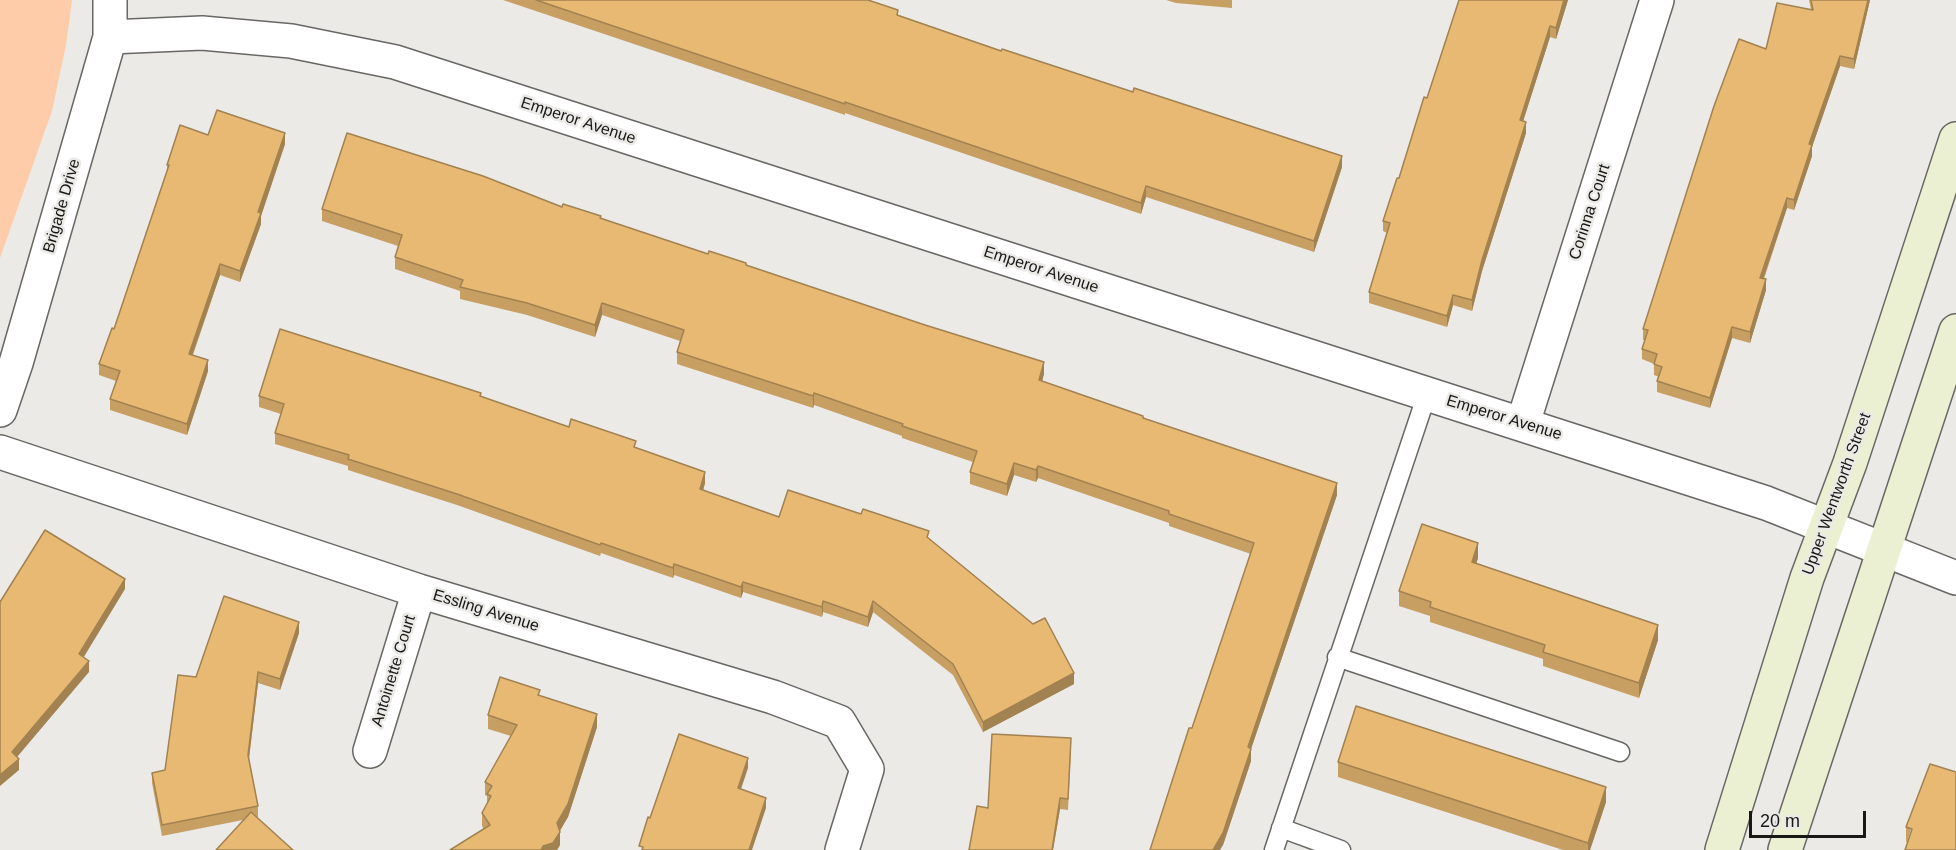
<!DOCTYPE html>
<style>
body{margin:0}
#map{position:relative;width:1956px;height:850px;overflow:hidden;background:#ebeae7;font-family:Arial,sans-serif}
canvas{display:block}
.scale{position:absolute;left:1749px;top:811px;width:117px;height:27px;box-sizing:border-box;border:3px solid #181816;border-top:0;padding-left:8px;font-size:18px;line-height:21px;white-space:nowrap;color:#181816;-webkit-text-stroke:4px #ebeae7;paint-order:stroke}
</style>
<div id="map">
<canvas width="1956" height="850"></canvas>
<div class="scale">20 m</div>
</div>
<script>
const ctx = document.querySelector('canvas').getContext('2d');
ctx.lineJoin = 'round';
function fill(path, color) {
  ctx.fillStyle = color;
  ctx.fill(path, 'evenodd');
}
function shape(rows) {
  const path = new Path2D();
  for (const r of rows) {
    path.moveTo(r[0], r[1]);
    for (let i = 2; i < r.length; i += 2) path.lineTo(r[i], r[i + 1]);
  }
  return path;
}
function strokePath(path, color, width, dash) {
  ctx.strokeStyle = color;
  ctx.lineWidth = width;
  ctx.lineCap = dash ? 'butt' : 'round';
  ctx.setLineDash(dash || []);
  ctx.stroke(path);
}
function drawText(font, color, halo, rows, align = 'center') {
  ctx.font = font + ' Arial,sans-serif';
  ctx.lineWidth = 5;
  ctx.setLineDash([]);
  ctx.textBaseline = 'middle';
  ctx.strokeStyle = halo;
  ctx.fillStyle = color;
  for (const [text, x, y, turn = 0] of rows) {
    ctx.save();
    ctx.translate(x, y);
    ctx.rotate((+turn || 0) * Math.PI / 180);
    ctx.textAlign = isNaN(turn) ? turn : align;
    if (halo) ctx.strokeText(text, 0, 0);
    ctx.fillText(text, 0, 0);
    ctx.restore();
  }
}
fill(shape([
 [0,0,72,0,66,45,52,111,0,258]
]), '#fecca8');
const service = shape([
 [1337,657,1620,752],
 [1281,828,1341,850],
 [1274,850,1427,394]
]);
const minor = shape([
 [110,37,202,33,291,41,395,62,1766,503,1956,578],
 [0,410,16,363,110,37,110,0],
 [1523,423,1657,0],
 [0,452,419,591,773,697,839,722,867,769,842,850],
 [370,751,419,591]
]);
const secondary = shape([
 [1722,850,1807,578,1850,463,1956,139],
 [1785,850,1956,331]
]);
strokePath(service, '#686764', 21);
strokePath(minor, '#686764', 36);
strokePath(secondary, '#686764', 36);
strokePath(service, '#fff', 18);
strokePath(minor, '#fff', 33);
strokePath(secondary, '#ecf0d3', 33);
fill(shape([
 [503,0,868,0,898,15,1342,167,1314,252,1146,197,1141,214,845,113,845,115],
 [1166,0,1232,0,1232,8,1176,3],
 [1459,0,1568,0,1556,39,1550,37,1523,121,1526,133,1482,271,1472,311,1453,305,1447,327,1369,303,1369,292,1387,233,1383,231,1383,221,1399,178,1427,98],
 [1809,0,1870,0,1854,69,1840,66,1812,147,1812,156,1794,210,1787,208,1764,279,1766,290,1750,343,1732,338,1710,408,1657,392,1657,381,1659,377,1654,375,1654,364,1642,359,1642,349,1645,340,1643,340,1643,329,1766,49,1811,10],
 [208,135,285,144,261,216,261,224,240,282,220,275,193,355,208,371,187,435,110,410,110,399,116,381,99,375,99,364,114,329,167,173,167,165],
 [562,207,601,218,708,254,746,265,1044,374,1042,381,1143,418,1337,495,1251,749,1251,761,1223,845,1192,728,1251,554,1169,526,1169,523,1038,478,1036,482,1014,475,1007,496,970,484,970,472,973,462,902,438,902,436,814,405,813,408,677,364,677,352,680,341,602,315,595,337,527,315,460,299,460,291,395,269,395,257,398,246,322,221,322,209],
 [259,396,481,397,569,427,636,448,705,483,703,491,779,517,929,538,1074,684,983,732,953,675,873,612,868,627,823,612,822,617,743,592,741,598,674,575,673,578,601,553,600,556,457,505,348,470,348,466,275,444,275,433,281,414,259,407],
 [1478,558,1476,564,1658,640,1639,698,1543,666,1543,659,1430,622,1430,616,1399,606,1399,591],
 [299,633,280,690,258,683,249,759,258,806,258,817,162,836,152,783,152,773,165,770,196,677],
 [540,695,597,727,568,817,559,831,560,845,557,850,450,850,484,829,482,826,482,813,487,803,487,796,485,795,485,782,511,736,488,729,488,715],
 [1071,749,1068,810,1060,809,1053,850,969,850,988,808],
 [1338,762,1606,802,1590,850,1563,850,1338,777],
 [1930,764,1907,842,1906,842,1906,827]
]), '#c89f63');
fill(shape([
 [1564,0,1568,0,1556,39,1556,28],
 [1868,0,1870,0,1854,69,1854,59],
 [1550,26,1550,37,1520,131,1520,120],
 [1840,56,1840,66,1812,147,1812,156,1794,210,1794,200,1809,144],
 [1526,122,1526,133,1482,271,1472,311,1472,300,1482,260],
 [285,133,285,144,261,216,261,224,240,282,240,271,258,212],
 [1342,156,1342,167,1314,252,1314,241],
 [1146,186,1146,197,1141,214,1141,203],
 [1787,198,1787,208,1760,288,1760,278],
 [220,264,220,275,189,364,189,354],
 [1766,279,1766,290,1750,343,1750,332],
 [1453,295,1453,305,1447,327,1447,316],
 [602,303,602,315,595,337,595,325],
 [1732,327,1732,338,1710,408,1710,398],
 [208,360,208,371,187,435,187,424],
 [1044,362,1044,374,1039,392,1039,380],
 [814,393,814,405,813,408,813,396],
 [1014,463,1014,475,1007,496,1007,484],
 [1038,466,1038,478,1036,482,1036,470],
 [705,472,705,483,700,500,700,489],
 [1337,483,1337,495,1251,749,1251,761,1223,845,1220,850,1213,850],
 [1478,543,1478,558,1472,577,1472,562],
 [674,564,674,575,673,578,673,568],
 [125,579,125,589,79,665,79,654],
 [743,582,743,592,741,598,741,587],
 [823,601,823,612,822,617,822,607],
 [873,601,873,612,868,627,868,617],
 [299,622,299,633,280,690,280,679],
 [1658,625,1658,640,1639,698,1639,683],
 [89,661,89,672,12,763,12,752],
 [258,672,258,683,248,766,248,755],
 [1074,673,1074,684,983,732,983,722],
 [597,714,597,727,568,817,557,836,557,823],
 [748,758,748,768,738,798,738,788],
 [19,759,19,770,0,786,0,775],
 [1606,787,1606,802,1590,850,1588,850,1588,843],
 [766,798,766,808,752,850,749,850],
 [1060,798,1060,809,1053,850,1052,850],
 [560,832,560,845,557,850,541,850,543,846]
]), '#a28250');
const building = shape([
 [536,0,868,0,898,10,897,15,1001,51,1002,49,1133,92,1134,88,1342,156,1314,241,1146,186,1141,203,845,102,845,104,536,0],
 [1459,0,1564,0,1556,28,1550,26,1520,120,1526,122,1482,260,1472,300,1453,295,1447,316,1369,292,1390,223,1383,221,1397,178,1399,178,1424,97,1427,98,1459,0],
 [1811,0,1868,0,1854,59,1840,56,1809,144,1812,145,1794,200,1787,198,1760,278,1766,279,1750,332,1732,327,1710,398,1657,381,1662,367,1654,364,1657,354,1642,349,1648,330,1643,329,1714,106,1739,39,1766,49,1777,3,1813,10,1811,0],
 [217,110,285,133,258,212,261,213,240,271,220,264,189,354,208,360,187,424,110,399,120,371,99,364,112,328,114,329,169,165,167,165,180,125,208,135,217,110],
 [347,133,483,176,562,207,563,204,601,216,600,218,708,254,709,251,746,263,746,265,925,325,1044,362,1039,380,1143,416,1143,418,1337,483,1248,747,1251,749,1223,833,1213,850,1150,850,1189,728,1192,728,1254,543,1169,514,1169,511,1038,466,1036,470,1014,463,1007,484,970,472,977,451,902,426,903,424,814,393,813,396,677,352,684,330,602,303,595,325,527,303,460,287,463,280,395,257,402,235,322,209,347,133],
 [280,329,481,393,480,396,569,427,571,419,636,441,634,447,705,472,700,489,779,517,788,490,861,514,863,509,929,531,927,537,1033,624,1045,618,1074,673,983,722,953,664,873,601,868,617,823,601,822,607,743,582,741,587,674,564,673,568,601,543,600,545,457,494,348,459,349,455,275,433,284,404,259,396,280,329],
 [1422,524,1478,543,1472,562,1658,625,1639,683,1543,652,1545,645,1430,607,1431,602,1399,591,1422,524],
 [45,530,125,579,79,654,89,661,12,752,19,759,0,775,0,602,45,530],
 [224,596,299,622,280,679,258,672,248,755,258,806,162,825,152,773,165,770,178,675,196,677,224,596],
 [500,677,540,690,538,695,597,714,568,804,557,823,560,832,553,843,543,846,541,850,450,850,490,825,482,813,491,796,487,794,492,786,485,782,517,725,488,715,500,677],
 [1356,706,1606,787,1588,843,1338,762,1356,706],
 [679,734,748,758,738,788,766,798,749,850,642,850,643,847,639,846,648,817,650,818,679,734],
 [992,734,1071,738,1068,799,1060,798,1052,850,969,850,977,806,988,808,992,734],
 [1930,764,1956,772,1956,850,1905,850,1912,829,1906,827,1930,764],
 [251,812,293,850,216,850,251,812]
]);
fill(building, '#e8b973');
strokePath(building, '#a28250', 1.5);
drawText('16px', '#181816', '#ebeae7', [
 ["Emperor Avenue",578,121,18],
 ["Brigade Drive",62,206,-74],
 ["Corinna Court",1590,212,-72],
 ["Emperor Avenue",1041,270,18],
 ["Emperor Avenue",1504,418,17],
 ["Upper Wentworth Street",1837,494,-70],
 ["Essling Avenue",486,611,17],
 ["Antoinette Court",394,671,-73]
]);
</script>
